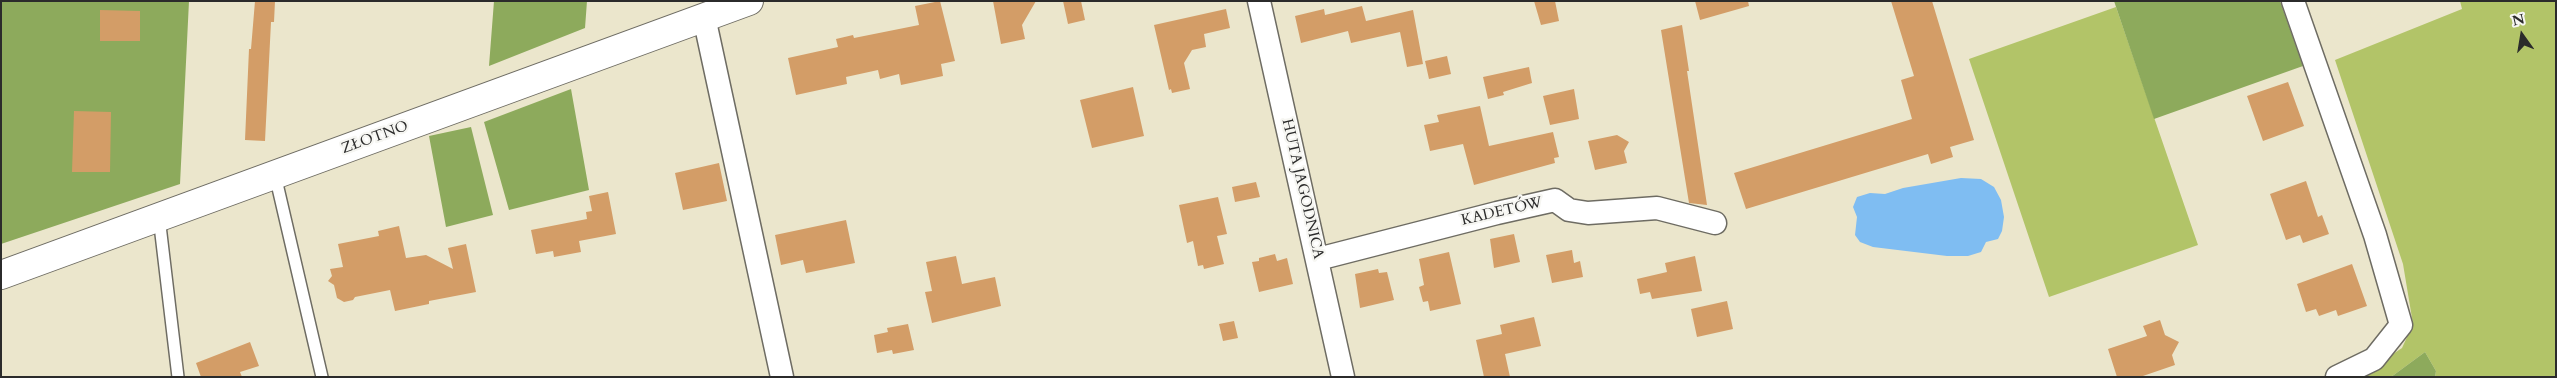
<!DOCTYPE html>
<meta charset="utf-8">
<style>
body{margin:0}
#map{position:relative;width:2557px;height:378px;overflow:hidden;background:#ebe6cc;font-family:Cardo,serif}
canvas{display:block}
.frame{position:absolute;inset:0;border:2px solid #2b2b2b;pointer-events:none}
.north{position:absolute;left:2497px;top:10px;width:50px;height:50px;-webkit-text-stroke:4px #f6f6f2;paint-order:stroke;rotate:347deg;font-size:14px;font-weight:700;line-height:20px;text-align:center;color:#2b2b2b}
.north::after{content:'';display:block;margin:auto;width:18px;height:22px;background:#2b2b2b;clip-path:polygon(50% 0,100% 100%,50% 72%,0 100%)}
</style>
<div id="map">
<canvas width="2557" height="378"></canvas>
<div class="frame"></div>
<div class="north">N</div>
</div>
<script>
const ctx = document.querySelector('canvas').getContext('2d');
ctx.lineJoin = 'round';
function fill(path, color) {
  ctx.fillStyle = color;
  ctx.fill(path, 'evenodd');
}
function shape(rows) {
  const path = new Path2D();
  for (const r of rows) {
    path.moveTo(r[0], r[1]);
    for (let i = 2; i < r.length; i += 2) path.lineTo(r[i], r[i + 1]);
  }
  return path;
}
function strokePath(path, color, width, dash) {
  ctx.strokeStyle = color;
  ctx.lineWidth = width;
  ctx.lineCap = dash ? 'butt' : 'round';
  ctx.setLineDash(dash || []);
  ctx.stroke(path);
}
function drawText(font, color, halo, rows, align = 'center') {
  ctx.font = font + ' Cardo,serif';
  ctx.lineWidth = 4.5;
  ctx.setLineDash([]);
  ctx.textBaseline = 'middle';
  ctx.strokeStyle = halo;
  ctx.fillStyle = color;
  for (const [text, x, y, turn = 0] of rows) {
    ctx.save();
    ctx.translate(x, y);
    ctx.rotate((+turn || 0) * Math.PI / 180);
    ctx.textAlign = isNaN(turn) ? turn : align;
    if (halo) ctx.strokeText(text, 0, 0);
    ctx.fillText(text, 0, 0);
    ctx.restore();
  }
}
fill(shape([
 [2460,1,2556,1,2556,377,2435,377,2436,371,2425,352,2391,377,2358,377,2402,348,2413,324,2403,264,2335,60,2462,9],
 [2116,7,2198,245,2049,297,1969,59]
]), '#b2c468');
fill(shape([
 [1,1,189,1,180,184,1,244],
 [494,1,587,1,585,28,489,66],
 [2114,1,2280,1,2303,66,2154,119],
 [571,89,589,190,509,210,484,122],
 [471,127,493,215,446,227,429,136],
 [2425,352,2436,371,2435,377,2391,377]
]), '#8daa5c');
fill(shape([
 [1961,178,1981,179,1994,187,2001,200,2004,217,2002,231,1998,239,1986,242,1981,252,1968,256,1947,256,1873,247,1860,242,1855,235,1857,217,1853,207,1857,197,1870,193,1885,194,1903,188]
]), '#7fbdf2');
fill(shape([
 [255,1,275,1,274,22,271,22,265,141,245,140,249,49,251,49],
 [940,1,955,61,941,64,943,76,901,85,899,74,880,79,878,70,846,77,847,84,796,95,788,58,838,47,836,39,853,35,854,38,919,25,915,6],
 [993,1,1036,1,1022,25,1025,39,1001,44],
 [1063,1,1081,1,1085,20,1068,24],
 [1534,1,1555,1,1559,21,1541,25],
 [1695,1,1748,1,1749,6,1700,20],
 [1891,1,1932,1,1974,140,1950,147,1953,157,1931,164,1928,154,1746,209,1734,173,1912,119,1901,80,1914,76],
 [1362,6,1366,21,1413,10,1423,64,1407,67,1400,32,1351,43,1348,31,1301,43,1295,16,1324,9,1325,15],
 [1226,9,1230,28,1204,34,1206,47,1192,50,1184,63,1190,89,1172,93,1171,89,1169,90,1154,25],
 [100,10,140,11,140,41,100,41],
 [1682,25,1689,71,1687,71,1707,205,1689,203,1661,30],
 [1447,56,1451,74,1429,79,1425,61],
 [1529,67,1532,83,1503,92,1504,95,1488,99,1483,77],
 [2288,82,2304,126,2263,141,2247,96],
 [1133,87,1144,136,1092,148,1080,100],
 [1574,89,1579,119,1550,125,1543,96],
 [1480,106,1489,146,1553,132,1559,157,1554,158,1555,163,1474,185,1463,144,1430,151,1424,125,1439,122,1437,115],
 [74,111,111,112,110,172,72,172],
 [1617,135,1629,142,1624,151,1627,163,1595,170,1588,141],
 [719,163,727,201,683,210,675,173],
 [2306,181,2318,217,2322,215,2329,234,2303,243,2300,235,2286,240,2270,194],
 [1256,182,1260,197,1235,202,1232,187],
 [608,192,616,234,579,241,581,252,554,257,553,251,536,254,531,230,587,219,586,212,592,211,589,196],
 [1218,197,1227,234,1217,236,1224,264,1204,269,1203,265,1198,266,1193,241,1187,243,1179,205],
 [846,220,855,263,806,273,803,260,781,265,775,235],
 [399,226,406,258,426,255,453,269,448,248,466,244,476,292,429,301,429,304,395,311,390,290,355,297,353,300,344,302,337,298,334,285,328,281,332,276,330,269,343,267,338,244,379,236,378,231],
 [1514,234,1520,262,1494,268,1490,239],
 [1572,250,1574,263,1580,261,1583,277,1552,283,1546,255],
 [1449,252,1461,304,1430,311,1428,301,1423,302,1419,287,1424,285,1419,259],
 [1275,254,1277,261,1287,258,1293,284,1259,292,1252,262,1259,261,1259,258],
 [956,256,962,284,995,277,1001,306,932,323,925,292,932,291,926,262],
 [1695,256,1702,291,1652,299,1650,292,1640,294,1637,279,1667,272,1665,263],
 [2352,264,2367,306,2338,316,2336,310,2319,316,2316,309,2306,312,2297,284],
 [1378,269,1379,273,1387,272,1394,300,1360,308,1355,274],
 [1727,301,1733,329,1697,337,1691,309],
 [1534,317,1541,346,1505,354,1510,377,1484,377,1476,340,1502,334,1500,325],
 [2160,320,2165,335,2179,342,2172,355,2175,365,2140,377,2117,377,2108,349,2147,336,2143,326],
 [1234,321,1238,338,1223,341,1219,324],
 [908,324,914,350,893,354,892,350,877,353,874,335,888,332,887,328],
 [250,342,259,366,240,372,242,377,201,377,196,363]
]), '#d39d67');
const service = shape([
 [275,175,322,377],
 [159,217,178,377]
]);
const minor = shape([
 [1259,1,1343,377],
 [2293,1,2375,235,2401,325,2374,359,2337,377],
 [704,17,782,377],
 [1318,259,1497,213,1555,200,1569,210,1588,213,1657,208,1715,223]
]);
const tertiary = shape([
 [1,275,749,1]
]);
strokePath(service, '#6e6c63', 14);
strokePath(minor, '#6e6c63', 25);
strokePath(tertiary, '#6e6c63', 30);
strokePath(service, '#fff', 11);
strokePath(minor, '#fff', 22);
strokePath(tertiary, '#fff', 28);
drawText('15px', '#2b2b2b', '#f6f6f2', [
 ["ZŁOTNO",375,138,-20],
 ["HUTA JAGODNICA",1302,189,77],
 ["KADETÓW",1502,212,-13]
]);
</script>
